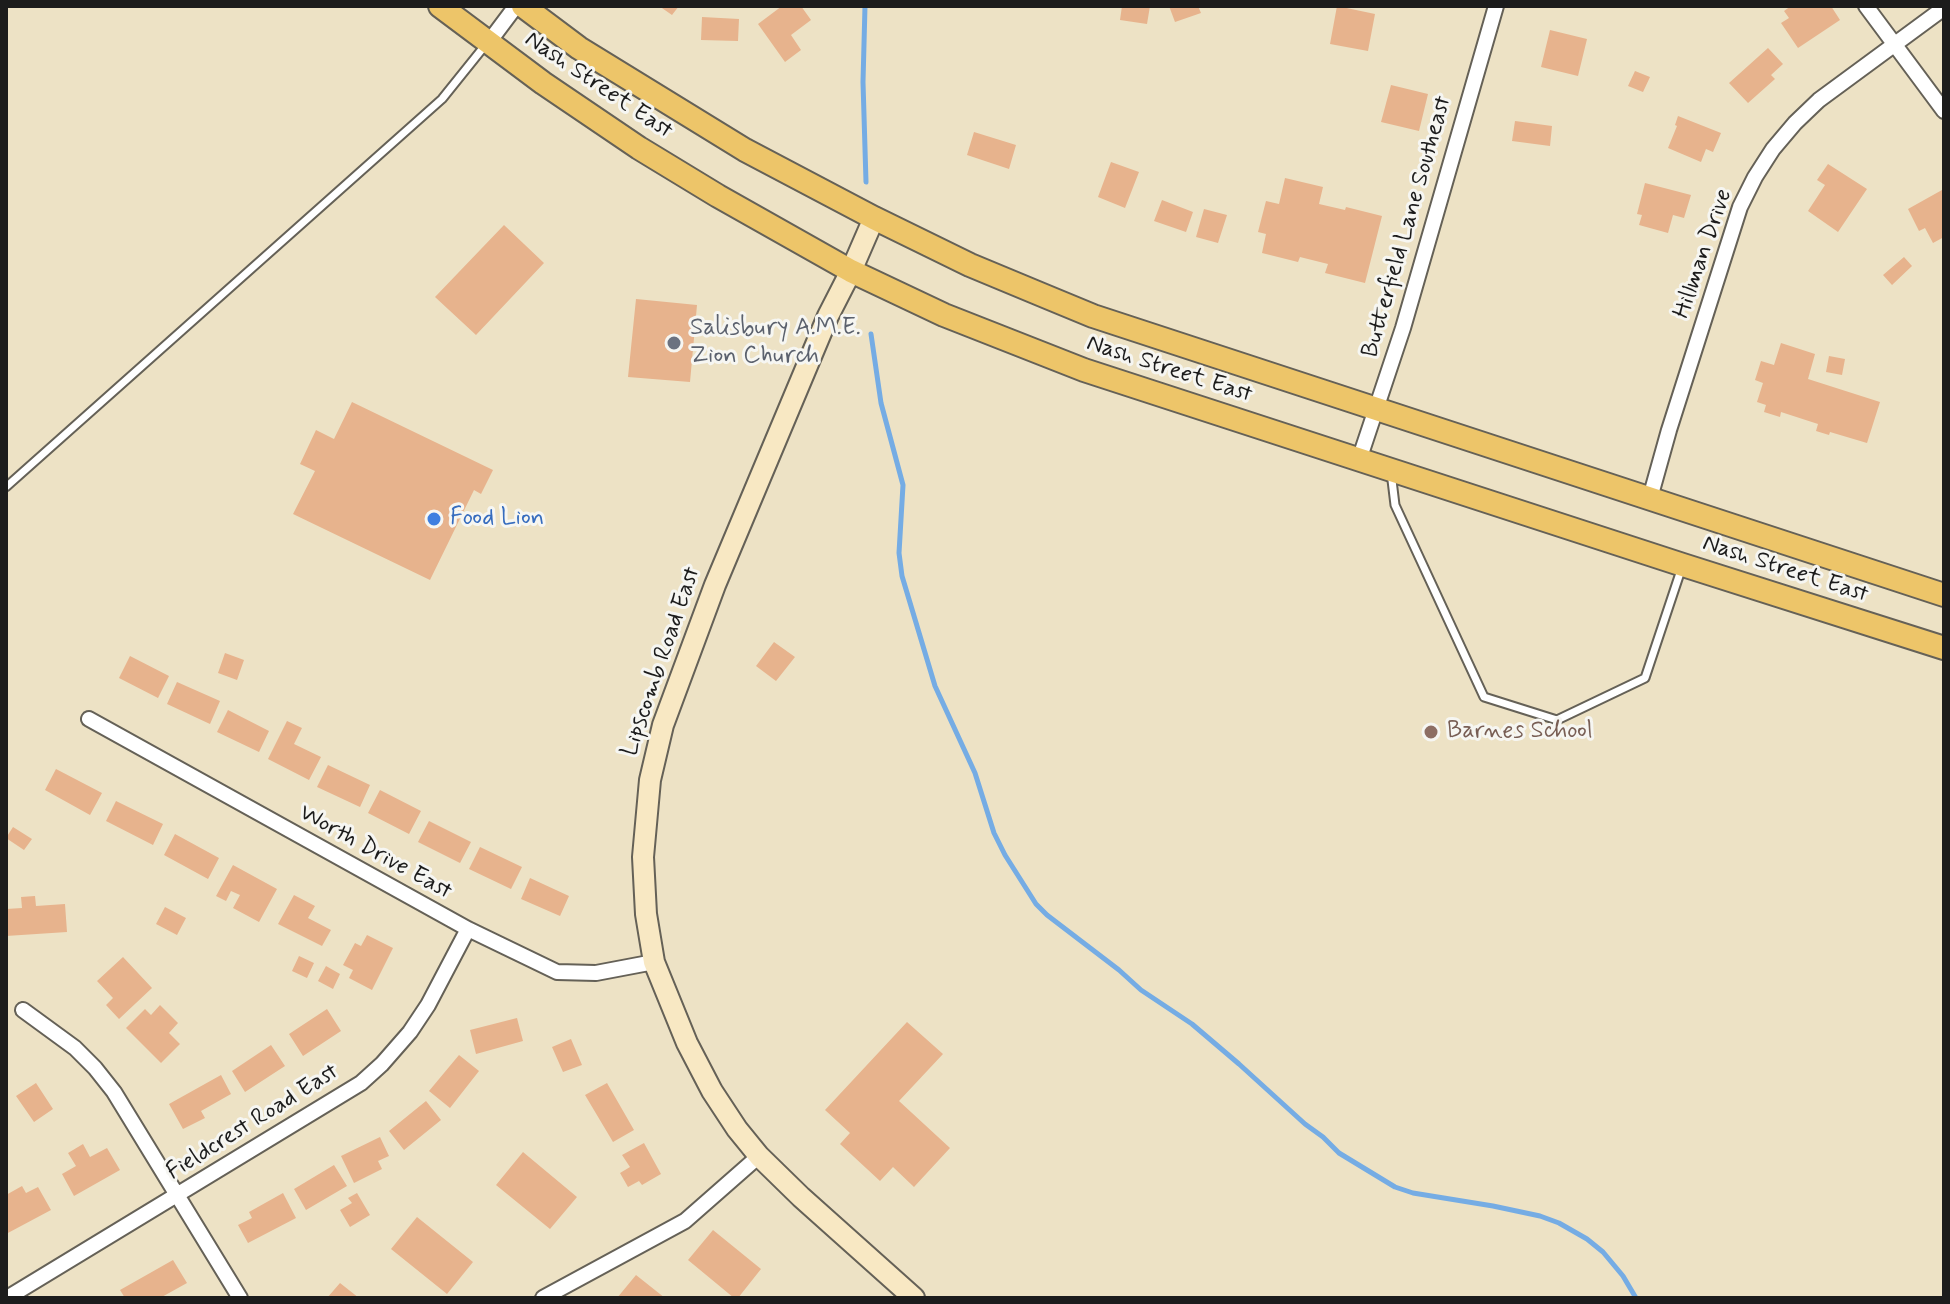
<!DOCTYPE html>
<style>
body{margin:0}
#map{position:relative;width:1950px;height:1304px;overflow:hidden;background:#ede2c5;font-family:Mynerve,sans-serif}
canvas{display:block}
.frame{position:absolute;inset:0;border:8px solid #1c1c1c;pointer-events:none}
</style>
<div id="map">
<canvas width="1950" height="1304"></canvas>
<div class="frame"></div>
</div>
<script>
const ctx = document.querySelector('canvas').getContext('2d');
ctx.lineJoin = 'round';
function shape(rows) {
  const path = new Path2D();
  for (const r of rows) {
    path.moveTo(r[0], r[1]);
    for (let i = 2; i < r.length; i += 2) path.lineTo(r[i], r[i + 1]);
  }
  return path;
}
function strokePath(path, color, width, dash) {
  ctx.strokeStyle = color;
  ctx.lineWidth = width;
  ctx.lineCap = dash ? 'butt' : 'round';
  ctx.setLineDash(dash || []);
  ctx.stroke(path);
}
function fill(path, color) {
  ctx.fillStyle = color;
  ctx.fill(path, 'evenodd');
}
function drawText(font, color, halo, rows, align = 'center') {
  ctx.font = font + ' Mynerve,sans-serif';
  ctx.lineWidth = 6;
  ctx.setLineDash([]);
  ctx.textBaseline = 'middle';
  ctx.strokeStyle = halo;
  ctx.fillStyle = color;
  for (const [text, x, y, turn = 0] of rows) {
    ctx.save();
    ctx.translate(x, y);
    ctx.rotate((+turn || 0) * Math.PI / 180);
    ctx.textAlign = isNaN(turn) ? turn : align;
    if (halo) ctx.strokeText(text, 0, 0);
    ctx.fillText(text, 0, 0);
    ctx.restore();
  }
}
strokePath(shape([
 [865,6,863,82,866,182],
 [871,334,881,403,903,485,899,553,902,576,935,686,975,773,994,833,1005,855,1036,904,1047,915,1119,970,1141,990,1192,1024,1239,1064,1305,1124,1323,1137,1339,1153,1395,1187,1413,1193,1493,1206,1540,1216,1559,1223,1587,1239,1603,1252,1623,1276,1636,1298]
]), '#75ace4', 5);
fill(shape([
 [659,6,679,6,672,15],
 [782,6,801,6,811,20,791,35,801,50,785,62,758,24],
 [1122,6,1150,6,1147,24,1120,20],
 [1169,6,1198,6,1201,13,1175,22],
 [1337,6,1375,14,1368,51,1330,44],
 [1791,6,1831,6,1840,20,1798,48,1781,23,1789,18,1784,11],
 [702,17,739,19,738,41,701,40],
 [1550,30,1587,39,1578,76,1541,67],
 [1768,48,1783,64,1771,75,1775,79,1748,103,1729,83],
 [1635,71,1650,77,1643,92,1628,86],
 [1391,85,1428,94,1419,131,1381,122],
 [1678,116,1721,133,1713,152,1706,149,1701,162,1668,148,1677,126,1675,125],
 [1515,121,1552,126,1550,146,1512,141],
 [974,132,1016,145,1009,169,967,155],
 [1111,162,1139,172,1125,208,1098,197],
 [1828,164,1867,189,1838,232,1808,211,1825,185,1817,180],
 [1285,178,1323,187,1319,204,1345,210,1346,207,1382,216,1365,283,1325,273,1328,264,1300,257,1298,262,1262,253,1266,234,1258,232,1266,201,1279,204],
 [1645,183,1691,195,1684,218,1673,215,1668,233,1639,225,1642,215,1637,214],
 [1942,190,1944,194,1944,237,1933,243,1925,228,1919,231,1908,209],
 [1162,200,1193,212,1186,232,1154,221],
 [1204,209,1227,215,1218,243,1196,237],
 [504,225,544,263,476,335,435,297],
 [1904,257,1912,266,1892,285,1883,275],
 [636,299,697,305,690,382,628,377],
 [1781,343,1815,354,1808,379,1880,402,1867,443,1830,432,1829,435,1816,431,1818,424,1781,412,1780,417,1764,412,1766,405,1757,402,1763,383,1755,380,1761,361,1774,365],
 [1829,356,1845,359,1842,375,1826,372],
 [352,402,493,470,481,494,474,490,430,580,293,514,315,471,300,464,316,430,334,439],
 [774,642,795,657,776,681,756,666],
 [225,653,244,660,237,680,218,673],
 [130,656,169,676,158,698,119,678],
 [177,682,220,701,210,724,167,704],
 [228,710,269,731,259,752,217,732],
 [287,721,302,728,294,744,321,757,309,780,268,759],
 [328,765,370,785,360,807,317,787],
 [56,769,102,793,90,815,45,790],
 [380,790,421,811,409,834,368,813],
 [116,801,163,824,153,845,106,821],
 [429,821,471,842,460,863,418,842],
 [13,827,32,839,24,850,6,838],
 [175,834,219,858,208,879,164,855],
 [480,847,522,867,511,889,469,869],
 [233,865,277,889,259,922,233,908,240,895,231,891,226,901,216,896],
 [530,878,569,896,560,916,521,899],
 [294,895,315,906,308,918,331,930,322,946,278,924],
 [35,896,36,906,65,904,67,932,6,936,6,909,22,908,21,897],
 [165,907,186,918,177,935,156,924],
 [367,935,393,948,372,990,349,978,353,970,343,965,355,943,361,946],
 [299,956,314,963,307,978,292,971],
 [123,957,152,988,119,1019,106,1005,113,998,97,981],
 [326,966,340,974,333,989,318,981],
 [160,1005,178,1023,169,1033,180,1044,161,1063,126,1028,145,1009,151,1015],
 [327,1009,341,1031,303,1056,289,1034],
 [517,1018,523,1041,476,1054,470,1030],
 [907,1022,943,1054,899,1101,950,1148,914,1187,893,1167,880,1181,840,1144,850,1133,825,1110],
 [571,1039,582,1065,563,1072,552,1047],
 [271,1045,285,1066,245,1092,232,1071],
 [459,1055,479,1071,450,1108,429,1091],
 [221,1075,231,1094,201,1111,205,1118,183,1129,169,1104],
 [36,1083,53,1109,34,1122,16,1096],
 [607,1083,634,1130,613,1142,585,1095],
 [426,1101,441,1120,404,1150,389,1131],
 [380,1137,389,1156,378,1161,382,1169,354,1183,341,1156],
 [644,1143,661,1174,642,1185,639,1181,628,1187,620,1173,630,1167,622,1155],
 [83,1144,90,1157,107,1148,120,1170,74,1196,62,1174,76,1166,68,1153],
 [523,1152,577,1197,550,1229,496,1185],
 [334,1165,347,1186,306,1210,294,1189],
 [22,1186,26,1193,38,1187,51,1210,6,1234,6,1195],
 [283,1193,296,1218,248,1243,238,1225,252,1218,249,1212],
 [357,1193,370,1215,350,1227,340,1210,352,1203,348,1198],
 [417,1217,473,1262,447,1294,391,1249],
 [713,1230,761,1269,738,1298,734,1298,688,1260],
 [173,1260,187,1283,160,1298,125,1298,120,1290],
 [636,1275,665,1298,617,1298],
 [340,1283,359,1298,327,1298]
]), '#e7b38d');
const lane = shape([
 [1391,472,1395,505,1484,697,1557,720,1645,678,1682,567],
 [6,487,442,99,487,43]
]);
const street = shape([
 [1866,6,1944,111],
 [489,42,516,6],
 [1359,460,1403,328,1496,6],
 [1650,498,1669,430,1740,207,1755,177,1773,149,1795,123,1819,100,1944,8],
 [89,719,468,929,557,972,596,973,654,962],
 [23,1010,75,1048,95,1068,114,1092,240,1298],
 [7,1298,361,1083,382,1064,410,1032,428,1005,468,929],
 [543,1298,685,1221,759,1156]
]);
const secondary = shape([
 [874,218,851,271,828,316,715,585,663,725,650,780,643,857,646,914,654,962,687,1043,712,1091,737,1129,759,1156,801,1197,914,1298]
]);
const primary = shape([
 [440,6,543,83,639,148,718,196,851,271,944,315,1084,370,1683,565,1944,648],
 [523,6,579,48,745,150,874,218,970,265,1047,297,1093,316,1944,595]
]);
strokePath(lane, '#656157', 11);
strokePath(street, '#656157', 18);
strokePath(secondary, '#656157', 24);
strokePath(primary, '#656157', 26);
strokePath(lane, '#fff', 7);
strokePath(street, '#fff', 14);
strokePath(secondary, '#f8e8c3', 20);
strokePath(primary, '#edc569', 22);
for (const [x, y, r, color] of [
 [674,343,8,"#6b7280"],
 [434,519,8,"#3f7fe0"],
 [1431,732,8,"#8d6e63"]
]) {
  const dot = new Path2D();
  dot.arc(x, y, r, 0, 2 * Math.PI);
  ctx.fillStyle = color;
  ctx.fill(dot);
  strokePath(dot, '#f6f6f2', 3);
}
drawText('24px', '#1c1c1c', '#f6f6f2', [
 ["Nash Street East",598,86,34],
 ["Butterfield Lane Southeast",1408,227,-74],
 ["Hillman Drive",1704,254,-71],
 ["Nash Street East",1169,370,18],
 ["Nash Street East",1785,570,18],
 ["Lipscomb Road East",662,662,-71],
 ["Worth Drive East",375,853,29],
 ["Fieldcrest Road East",253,1123,-32]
]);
drawText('24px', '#5b616d', '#f6f6f2', [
 ["Salisbury A.M.E.",690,329],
 ["Zion Church",690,357]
], 'left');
drawText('24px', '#366cbe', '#f6f6f2', [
 ["Food Lion",450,519]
], 'left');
drawText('24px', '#785e54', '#f6f6f2', [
 ["Barnes School",1447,732]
], 'left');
</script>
